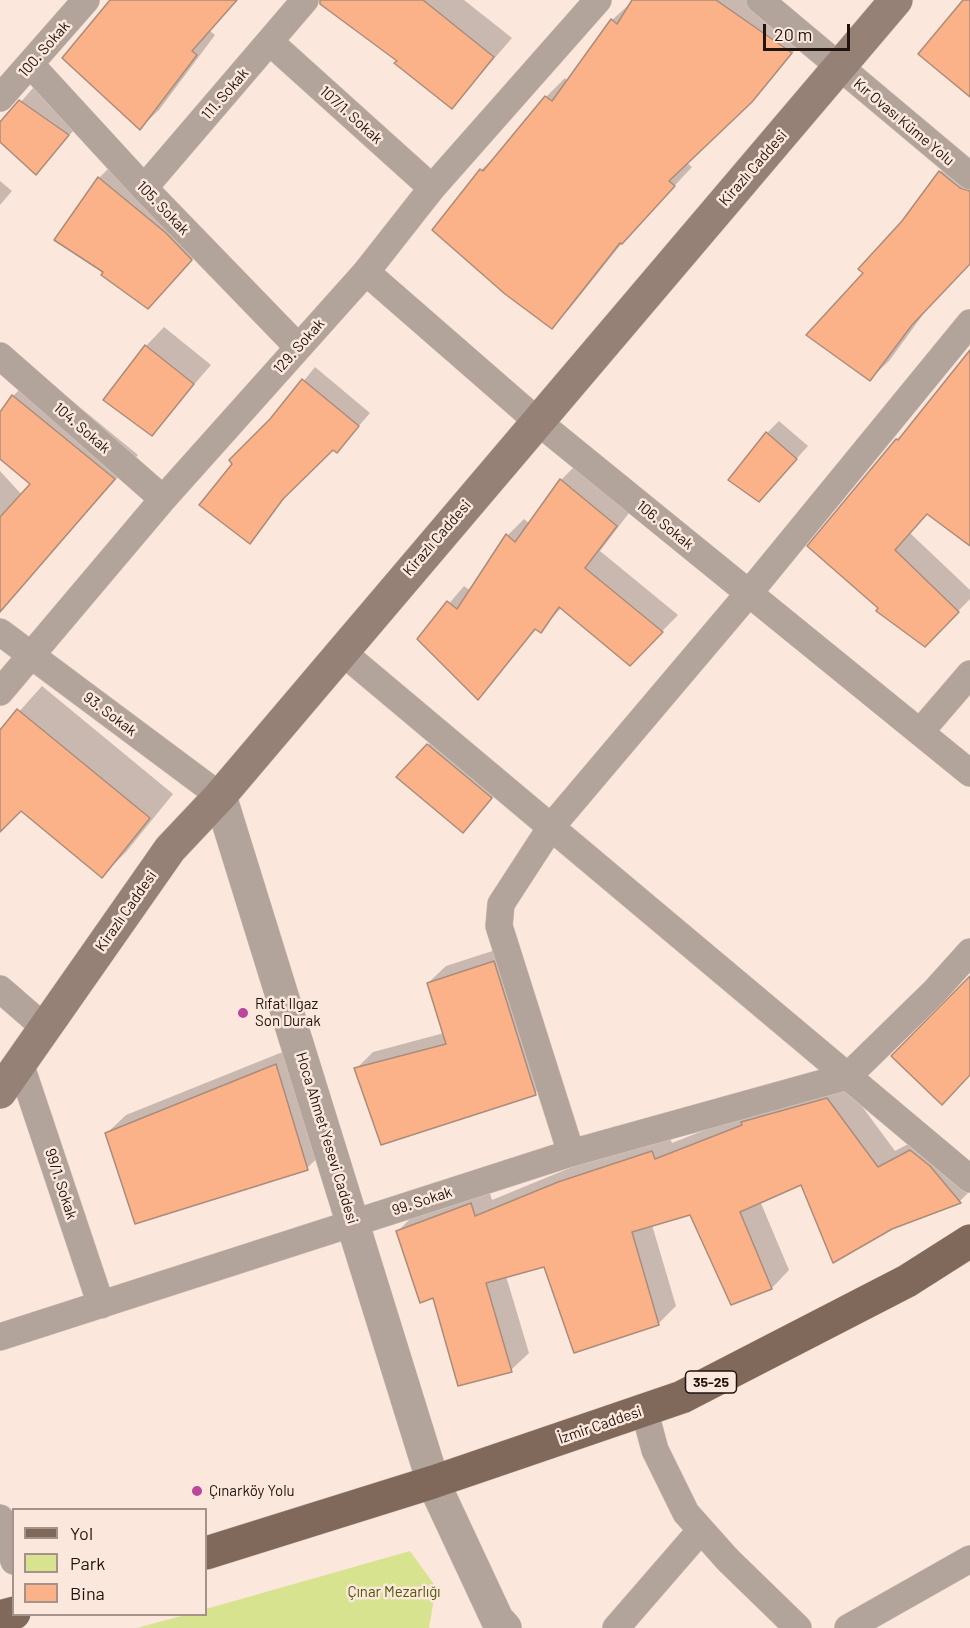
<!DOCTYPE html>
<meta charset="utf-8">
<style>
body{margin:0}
#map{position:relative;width:970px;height:1628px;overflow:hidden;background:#fbe7dc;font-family:Barlow,sans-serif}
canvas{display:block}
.legend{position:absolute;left:12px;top:1508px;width:195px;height:108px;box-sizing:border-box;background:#fbe7dc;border:2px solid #a3938a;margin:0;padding:8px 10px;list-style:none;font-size:18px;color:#20140e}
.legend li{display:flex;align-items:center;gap:12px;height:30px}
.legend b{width:30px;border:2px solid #a3938a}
.scale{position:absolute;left:763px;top:24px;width:87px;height:27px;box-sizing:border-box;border:3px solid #20140e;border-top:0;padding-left:8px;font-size:18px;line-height:21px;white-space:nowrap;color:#20140e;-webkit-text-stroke:4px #fbe7dc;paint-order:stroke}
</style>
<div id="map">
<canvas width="970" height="1628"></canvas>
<ul class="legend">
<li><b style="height:8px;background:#80685a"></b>Yol</li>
<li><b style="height:16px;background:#d8e390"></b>Park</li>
<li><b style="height:16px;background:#fcb288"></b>Bina</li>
</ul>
<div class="scale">20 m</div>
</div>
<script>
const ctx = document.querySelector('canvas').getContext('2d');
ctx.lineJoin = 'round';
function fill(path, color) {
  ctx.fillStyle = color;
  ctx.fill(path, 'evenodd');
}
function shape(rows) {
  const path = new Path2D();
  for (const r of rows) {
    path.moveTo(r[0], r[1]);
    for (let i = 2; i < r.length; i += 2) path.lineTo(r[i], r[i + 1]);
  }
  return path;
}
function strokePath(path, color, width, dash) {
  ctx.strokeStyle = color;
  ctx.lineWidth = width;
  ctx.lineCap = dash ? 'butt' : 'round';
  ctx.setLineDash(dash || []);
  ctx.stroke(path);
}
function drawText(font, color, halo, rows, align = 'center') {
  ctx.font = font + ' Barlow,sans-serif';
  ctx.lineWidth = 5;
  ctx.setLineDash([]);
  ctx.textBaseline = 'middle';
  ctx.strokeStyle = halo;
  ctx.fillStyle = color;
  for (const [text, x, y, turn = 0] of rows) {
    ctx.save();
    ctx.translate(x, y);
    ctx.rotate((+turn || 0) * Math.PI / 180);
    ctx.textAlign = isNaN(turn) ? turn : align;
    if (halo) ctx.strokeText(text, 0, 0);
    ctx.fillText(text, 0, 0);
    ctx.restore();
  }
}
fill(shape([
 [410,1551,436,1587,429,1628,137,1628,185,1615,206,1614,206,1609]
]), '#d8e390');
fill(shape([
 [111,0,237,0,210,31,215,35,159,110,140,128],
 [337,0,464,0,512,38,452,107],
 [634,0,761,0,809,33,770,81,686,162,692,167,626,238,570,308,552,327,434,230,481,170,501,152,546,97,565,78,568,81,612,20],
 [33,88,81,122,36,173,0,140,0,126],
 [959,153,970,161,970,263,930,305,889,361,870,379,865,273,940,172],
 [115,162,207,243,164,291,105,272,56,239,99,178],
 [0,181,12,191,0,205],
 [164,327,211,365,151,434,105,400,146,346],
 [970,351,970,544,928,513,910,533,970,590,970,599,925,645,878,611,897,440,914,423],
 [315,367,370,413,337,451,332,448,295,485,250,542,272,420],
 [37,372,138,455,12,596,0,586,0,471,22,495,32,484,0,457,0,415,13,396],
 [779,421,808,446,759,500,767,433],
 [577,464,632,509,600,551,678,615,630,664,562,607,540,631,537,628,478,698,419,639,464,586,471,591,508,535,524,519,530,524,561,480],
 [42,686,173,794,126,852,102,876,21,809,0,830,0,733],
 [446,726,509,779,463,831,398,777],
 [511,945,552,1076,535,1093,356,1069,373,1052,444,1033,428,983,446,966],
 [295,1047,326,1150,307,1168,107,1133,126,1115],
 [844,1082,895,1151,929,1133,970,1191,960,1201,892,1228,802,1183,760,1201,789,1270,772,1288,731,1303,690,1213,652,1225,676,1306,658,1324,545,1266,506,1276,529,1353,511,1370,434,1296,398,1231,415,1214,488,1187,492,1200,577,1165,669,1135,672,1143,755,1110]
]), '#0003');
const building = shape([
 [110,0,237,0,192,51,197,55,140,130,62,58,110,0],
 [320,0,423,0,494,57,452,109,394,63,397,61,320,4,320,0],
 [632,0,716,0,792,53,752,102,669,181,675,186,622,244,620,243,552,329,505,294,432,230,480,169,483,171,545,96,552,101,611,19,617,24,632,0],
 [963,0,970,0,970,97,918,54,963,0],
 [19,100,69,135,36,175,0,142,0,122,19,100],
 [939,171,960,188,970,191,970,264,912,325,870,381,806,335,863,273,858,269,902,221,939,171],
 [98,177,166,233,192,260,148,309,101,275,103,272,54,240,98,177],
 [145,345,194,384,152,436,103,400,145,345],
 [970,350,970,546,927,514,895,550,959,612,925,647,876,611,878,608,807,546,896,439,898,440,970,350],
 [302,379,359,426,337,453,333,450,283,499,250,544,199,505,232,464,229,460,270,419,302,379],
 [12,395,115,479,0,612,0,517,30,484,0,459,0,412,12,395],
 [766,432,797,459,759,502,728,480,766,432],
 [560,479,617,526,585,568,663,632,630,666,559,607,541,633,535,629,478,700,417,639,447,601,457,609,506,534,515,542,560,479],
 [17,709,150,818,102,878,21,811,0,832,0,730,17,709],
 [427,744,492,798,463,833,396,777,427,744],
 [494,961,536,1095,381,1145,354,1068,446,1044,427,983,494,961],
 [970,976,970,1075,942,1105,891,1056,970,976],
 [276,1064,308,1170,135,1224,105,1133,276,1064],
 [827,1098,878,1167,910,1150,930,1166,961,1203,892,1229,833,1263,801,1185,740,1212,772,1289,731,1305,690,1215,632,1232,659,1325,574,1353,544,1267,486,1283,512,1372,458,1386,433,1298,420,1303,396,1231,471,1203,475,1216,558,1182,652,1151,655,1159,742,1125,741,1122,827,1098]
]);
fill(building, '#fcb288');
strokePath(building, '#ab8c7b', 1.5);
const minor = shape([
 [760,0,970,176],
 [270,42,432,188],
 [31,65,144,188,298,347],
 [0,98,86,0],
 [144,188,305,0],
 [366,272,537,421,970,773],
 [0,356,163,499],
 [0,632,220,796],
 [341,651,970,1179],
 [0,692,163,499,366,272,432,188,598,0],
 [921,731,970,674],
 [0,989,45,1028],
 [20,1063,101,1305],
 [571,1153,499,926,501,904,551,827,749,593,970,323],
 [0,1337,571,1153,848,1076,934,992,970,952],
 [644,1409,655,1450,686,1513,728,1560,798,1628],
 [0,1518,14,1561],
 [616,1628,701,1530],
 [848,1628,970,1559]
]);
const tertiary = shape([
 [220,796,433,1482,497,1619,505,1628]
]);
const secondary = shape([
 [0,1092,170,849,220,796,896,0]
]);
const primary = shape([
 [206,1553,433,1482,682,1397,907,1281,970,1241],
 [0,1617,14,1613]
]);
strokePath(minor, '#d8c5bb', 28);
strokePath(tertiary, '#d8c5bb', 34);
strokePath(secondary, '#d8c5bb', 34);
strokePath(primary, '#d8c5bb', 34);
strokePath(minor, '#b2a49b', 27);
strokePath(tertiary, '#b2a49b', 33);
strokePath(secondary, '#958175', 33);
strokePath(primary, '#80685a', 33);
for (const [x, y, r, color] of [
 [243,1013,6,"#bb469e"],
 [197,1491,6,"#bb469e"]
]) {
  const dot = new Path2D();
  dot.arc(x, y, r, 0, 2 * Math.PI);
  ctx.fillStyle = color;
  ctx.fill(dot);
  strokePath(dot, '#fbe7dc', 2);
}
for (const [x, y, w] of [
 [711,1382,51]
]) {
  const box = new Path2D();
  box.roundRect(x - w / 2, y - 11, w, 22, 4.5);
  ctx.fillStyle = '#fbe7dc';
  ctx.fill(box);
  strokePath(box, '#20140e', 1.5);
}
drawText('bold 14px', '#20140e', null, [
 ["35-25",711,1382]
]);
drawText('15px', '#20140e', '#fbe7dc', [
 ["100. Sokak",44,49,-49],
 ["111. Sokak",225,94,-49],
 ["107/1. Sokak",351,115,42],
 ["Kır Ovası Küme Yolu",904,122,40],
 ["Kirazlı Caddesi",753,168,-49],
 ["105. Sokak",163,208,46],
 ["129. Sokak",299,346,-48],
 ["104. Sokak",82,428,41],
 ["106. Sokak",665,525,39],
 ["Kirazlı Caddesi",437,538,-49],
 ["93. Sokak",110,714,37],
 ["Kirazlı Caddesi",126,911,-55],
 ["Hoca Ahmet Yesevi Caddesi",327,1138,73],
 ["99/1. Sokak",61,1184,72],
 ["99. Sokak",422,1201,-18],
 ["İzmir Caddesi",600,1425,-19]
]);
drawText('15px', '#20140e', '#fbe7dc', [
 ["Rıfat Ilgaz",255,1004],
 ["Son Durak",255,1021],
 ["Çınarköy Yolu",209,1491]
], 'left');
drawText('15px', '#515808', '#fbe7dc', [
 ["Çınar Mezarlığı",394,1592]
]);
</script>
